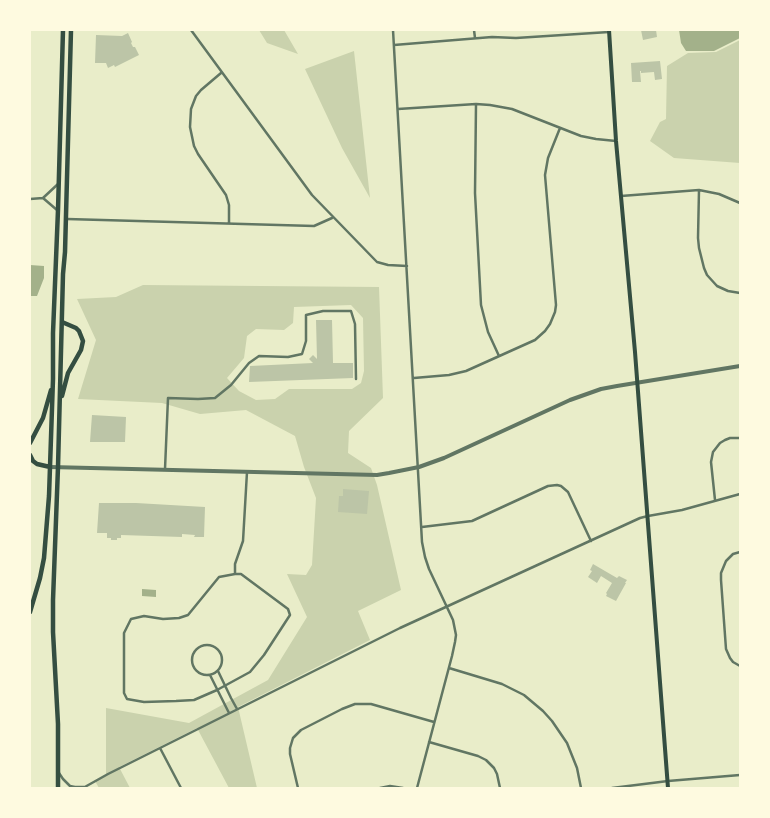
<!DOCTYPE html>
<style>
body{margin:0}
#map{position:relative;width:770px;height:818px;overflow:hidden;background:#e9edc9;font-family:Mulish,sans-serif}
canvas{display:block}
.frame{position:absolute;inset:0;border:31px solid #fefae0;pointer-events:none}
</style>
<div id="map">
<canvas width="770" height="818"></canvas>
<div class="frame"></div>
</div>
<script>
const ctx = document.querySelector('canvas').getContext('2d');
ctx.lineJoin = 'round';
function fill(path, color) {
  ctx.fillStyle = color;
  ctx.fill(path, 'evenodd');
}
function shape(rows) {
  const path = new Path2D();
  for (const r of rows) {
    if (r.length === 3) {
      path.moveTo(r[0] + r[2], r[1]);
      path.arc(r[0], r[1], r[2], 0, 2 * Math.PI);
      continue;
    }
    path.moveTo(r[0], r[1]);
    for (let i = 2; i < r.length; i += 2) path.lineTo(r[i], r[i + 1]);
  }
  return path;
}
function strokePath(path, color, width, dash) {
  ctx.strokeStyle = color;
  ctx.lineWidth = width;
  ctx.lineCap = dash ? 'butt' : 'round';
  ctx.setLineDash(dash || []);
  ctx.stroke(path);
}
fill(shape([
 [259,30,284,30,298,54,267,43],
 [740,40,740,163,674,158,650,141,660,122,666,119,667,66,688,53,716,52],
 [354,51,370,198,342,148,305,69],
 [143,285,379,287,383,398,349,431,348,453,371,468,377,485,401,590,358,611,370,640,238,707,257,788,229,788,197,728,119,767,130,788,99,788,95,781,106,775,106,708,189,723,268,680,307,617,287,574,306,575,312,565,316,498,304,467,295,436,246,410,200,414,162,403,78,399,96,340,77,299,116,297],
 [351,305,363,318,364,371,361,383,352,389,289,389,275,399,256,400,239,391,227,378,244,358,247,336,256,329,284,330,293,323,294,307]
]), '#cad2ad');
fill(shape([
 [679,30,740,30,740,38,714,51,686,51,681,43],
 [30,265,44,266,44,278,37,296,30,296],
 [142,589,156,590,156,597,142,596]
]), '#a3b18a');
fill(shape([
 [641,30,656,30,657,37,643,40],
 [128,33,132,42,131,43,133,47,135,47,139,55,115,67,114,65,108,68,106,63,95,63,96,35,122,36],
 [660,61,662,79,655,80,654,72,641,73,641,71,640,71,641,82,632,82,631,63],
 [316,320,332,320,333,363,353,363,353,378,249,382,250,366,313,363,309,359,313,355,317,359],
 [92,415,126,417,125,442,90,442],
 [343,489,369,491,367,514,338,512,339,496,343,496],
 [99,503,136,503,205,507,204,537,194,537,195,535,182,534,182,537,121,535,121,538,117,538,117,540,111,540,111,538,107,538,107,533,97,533],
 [593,564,617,578,619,576,627,580,625,583,626,583,616,601,606,596,607,594,606,593,612,583,601,576,597,583,588,577,592,571,590,570]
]), '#bcc5a7');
strokePath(shape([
 [191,30,312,195,377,262,388,265,407,266],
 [393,30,422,542,425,557,429,569,453,620,456,635,455,642,452,656,417,788],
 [474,30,475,38],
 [394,45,492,37,516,38,609,32],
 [221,73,201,90,196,96,191,109,190,127,194,146,198,154,226,195,229,205,229,223],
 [476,104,475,193,481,305,488,332,499,356],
 [398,109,476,104,490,105,512,109,581,136,596,139,616,141],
 [699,190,698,238,699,248,704,268,707,275,717,286,728,291,740,293],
 [621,196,699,190,719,194,740,203],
 [43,198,57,210],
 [30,199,43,198,58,184],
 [67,219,314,226,332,218],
 [414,378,449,375,466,371,535,340,545,331,550,324,555,312,556,305,545,175,548,158,560,128],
 [165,469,168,398,198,399,215,398,231,385,249,363,259,356,288,357,302,354,306,341,306,315,323,311,351,311,355,324,356,379],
 [715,500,711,462,713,452,720,443,725,440,730,438,740,438],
 [422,527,472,521,548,486,557,485,561,486,568,492,591,541],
 [740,552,733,554,726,561,721,573,721,580,726,649,730,658,733,662,740,666],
 [235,573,235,564,243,541,247,472],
 [235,574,241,574,288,609,290,615,264,655,250,672,217,690,194,700,176,701,144,702,127,699,124,693,124,633,131,619,144,616,163,619,179,618,188,615,219,577,235,574],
 [207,660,15],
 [449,668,502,684,524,695,543,711,552,721,567,743,577,768,581,788],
 [218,671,231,698,237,709],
 [210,675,229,713],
 [429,742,478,756,486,760,494,768,497,774,500,788],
 [160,748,181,788],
 [59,773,63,779,70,786,75,787,85,787],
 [83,788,108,774,400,628,640,518,648,516,682,510,740,494],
 [298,788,290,754,290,748,293,738,301,730,342,709,355,704,371,704,434,722],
 [380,788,390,786,403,788],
 [612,788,668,781,740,775]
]), '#617663', 2.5);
strokePath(shape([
 [50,467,377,475,389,473,419,467,444,458,570,400,601,389,617,386,740,366]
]), '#617663', 4);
strokePath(shape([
 [609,30,616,141,635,352,668,788]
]), '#344e41', 4);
strokePath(shape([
 [62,322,76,328,79,331,83,341,81,350,68,373,62,396],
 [30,443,43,418,51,390],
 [30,455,33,461,37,464,50,467],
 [30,612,40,578,44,558,49,496,53,379,53,333,58,210,63,30],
 [58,788,58,724,53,632,53,600,58,467,63,274,65,252,71,30]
]), '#344e41', 4.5);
</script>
